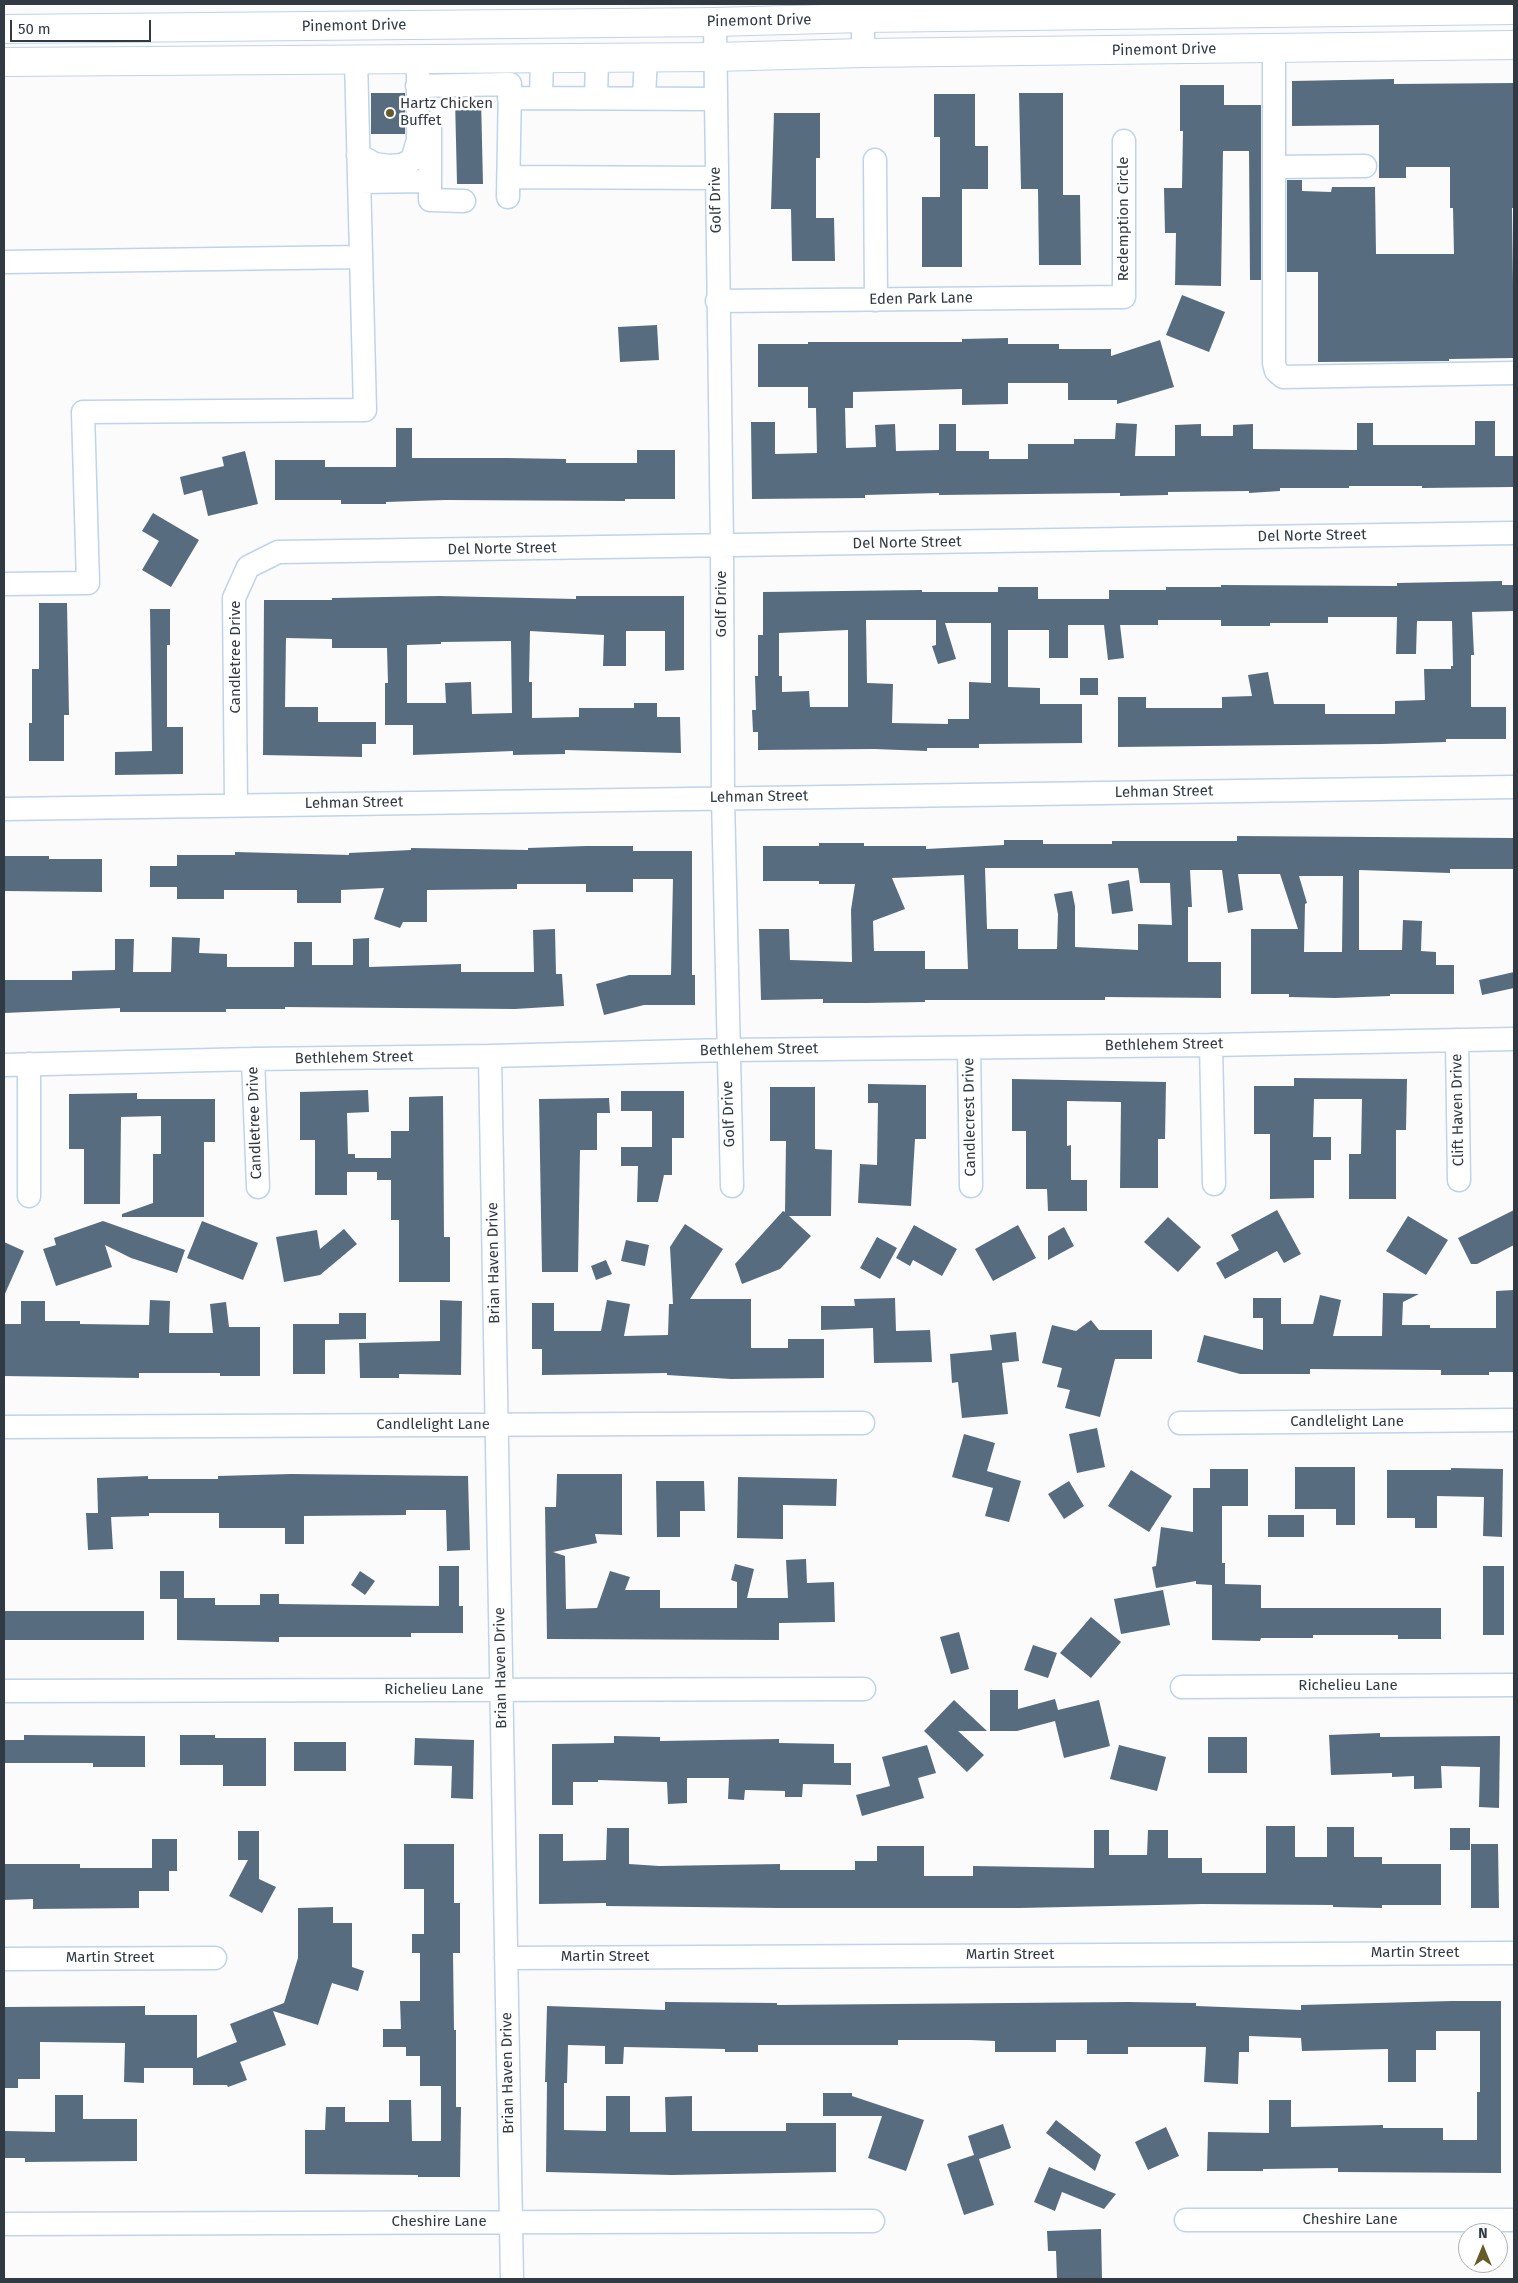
<!DOCTYPE html>
<style>
body{margin:0}
#map{position:relative;width:1518px;height:2283px;overflow:hidden;background:#fbfbfb;font-family:"Fira Sans",sans-serif}
canvas{display:block}
.frame{position:absolute;inset:0;border:5px solid #313a43;pointer-events:none}
.north{position:absolute;left:1458px;top:2223px;width:50px;height:50px;box-sizing:border-box;background:#fff;border:1px solid #adb0b4;border-radius:50%;rotate:0deg;font-size:14px;font-weight:700;line-height:20px;text-align:center;color:#313a43}
.north::after{content:'';display:block;margin:auto;width:18px;height:22px;background:#665c29;clip-path:polygon(50% 0,100% 100%,50% 72%,0 100%)}
.scale{position:absolute;left:10px;top:20px;width:141px;height:22px;box-sizing:border-box;border:2px solid #313a43;border-top:0;padding-left:6px;font-size:15px;line-height:18px;white-space:nowrap;color:#313a43;-webkit-text-stroke:4px #fff;paint-order:stroke}
</style>
<div id="map">
<canvas width="1518" height="2283"></canvas>
<div class="frame"></div>
<div class="north">N</div>
<div class="scale">50 m</div>
</div>
<script>
const ctx = document.querySelector('canvas').getContext('2d');
ctx.lineJoin = 'round';
function fill(path, color) {
  ctx.fillStyle = color;
  ctx.fill(path, 'evenodd');
}
function shape(rows) {
  const path = new Path2D();
  for (const r of rows) {
    path.moveTo(r[0], r[1]);
    for (let i = 2; i < r.length; i += 2) path.lineTo(r[i], r[i + 1]);
  }
  return path;
}
function strokePath(path, color, width, dash) {
  ctx.strokeStyle = color;
  ctx.lineWidth = width;
  ctx.lineCap = dash ? 'butt' : 'round';
  ctx.setLineDash(dash || []);
  ctx.stroke(path);
}
function drawText(font, color, halo, rows, align = 'center') {
  ctx.font = font + ' "Fira Sans",sans-serif';
  ctx.lineWidth = 5;
  ctx.setLineDash([]);
  ctx.textBaseline = 'middle';
  ctx.strokeStyle = halo;
  ctx.fillStyle = color;
  for (const [text, x, y, turn = 0] of rows) {
    ctx.save();
    ctx.translate(x, y);
    ctx.rotate((+turn || 0) * Math.PI / 180);
    ctx.textAlign = isNaN(turn) ? turn : align;
    if (halo) ctx.strokeText(text, 0, 0);
    ctx.fillText(text, 0, 0);
    ctx.restore();
  }
}
fill(shape([
 [1394,79,1394,84,1514,83,1514,208,1512,208,1514,358,1449,359,1449,361,1318,362,1318,272,1287,272,1287,180,1302,180,1302,191,1331,192,1332,187,1375,187,1376,254,1454,254,1453,208,1450,208,1450,167,1406,167,1406,178,1379,178,1379,125,1292,126,1292,81],
 [1180,85,1224,85,1224,105,1261,105,1261,280,1250,280,1249,151,1223,151,1221,286,1175,285,1176,233,1165,233,1164,188,1182,188,1183,131,1180,131],
 [371,93,405,93,405,134,371,134],
 [1019,93,1063,93,1063,195,1080,195,1081,265,1039,265,1038,189,1021,189],
 [934,94,975,94,975,146,988,146,988,189,962,189,962,267,922,267,922,197,940,197,940,137,934,137],
 [455,98,481,98,483,184,457,184],
 [774,113,820,113,820,158,816,158,816,218,834,218,835,261,792,261,791,209,771,209],
 [1182,295,1225,312,1209,352,1166,335],
 [657,325,659,360,620,362,618,327],
 [1008,338,1008,344,1059,344,1059,349,1111,349,1111,356,1160,340,1174,387,1117,404,1117,400,1068,400,1068,383,1008,383,1008,404,962,405,962,389,853,392,853,408,845,408,846,448,876,447,875,425,895,424,896,451,939,450,939,424,956,424,956,451,989,451,989,459,1028,459,1028,444,1074,444,1074,439,1115,439,1116,423,1137,424,1135,456,1175,456,1175,425,1201,424,1201,436,1233,436,1233,425,1253,424,1253,449,1357,450,1357,423,1373,423,1373,445,1475,445,1475,421,1495,421,1495,456,1514,456,1514,487,1422,488,1422,486,1349,486,1349,488,1280,488,1280,491,1249,493,1249,491,1168,492,1168,495,1120,496,1120,493,939,495,939,493,865,495,865,498,752,499,751,422,775,422,775,454,817,453,816,408,808,408,808,387,758,387,758,344,808,344,808,342,962,342,962,339],
 [396,428,412,428,412,458,507,458,566,459,566,463,637,463,637,450,675,450,675,499,625,499,625,501,445,500,386,502,386,504,341,504,341,500,275,500,275,460,325,460,325,467,396,467],
 [245,451,258,504,208,516,202,490,184,495,180,477,224,466,222,457],
 [153,513,199,540,171,587,142,570,159,541,142,531],
 [1502,581,1502,585,1514,585,1514,611,1472,612,1474,655,1471,655,1471,707,1506,707,1506,739,1446,739,1446,742,1382,744,1118,747,1118,697,1146,697,1146,708,1222,708,1222,697,1252,696,1248,675,1268,672,1274,704,1325,704,1325,714,1395,714,1395,701,1425,700,1424,669,1451,669,1451,666,1453,666,1452,621,1417,621,1416,654,1396,654,1397,617,1328,617,1328,623,1270,623,1270,626,1221,626,1221,620,1158,620,1158,625,1120,625,1124,658,1108,660,1104,625,1068,625,1068,658,1049,658,1049,630,1008,630,1008,687,1040,688,1040,704,1082,704,1082,743,979,744,979,748,927,748,927,751,874,749,758,750,758,732,753,732,752,710,756,710,755,676,758,676,758,635,763,635,763,592,922,590,922,592,998,592,998,587,1038,587,1038,599,1109,599,1109,590,1166,590,1166,587,1221,587,1221,585,1397,586,1397,583],
 [866,620,936,620,936,645,932,646,938,664,956,659,945,623,991,623,991,683,969,682,969,719,948,719,948,724,892,723,893,684,867,683],
 [848,630,848,707,810,707,809,691,782,692,782,676,779,676,779,633],
 [439,596,576,599,576,596,684,596,684,670,665,671,665,631,626,631,626,666,603,666,604,635,530,631,529,682,532,682,532,718,579,717,579,708,634,708,634,703,657,703,657,717,680,717,681,753,565,750,565,754,513,755,513,751,413,755,413,725,385,725,385,683,388,683,387,648,332,648,332,639,286,638,285,707,318,707,318,722,376,722,376,744,362,744,362,757,263,755,264,600,332,600,332,598],
 [511,641,512,713,472,714,471,682,445,683,446,703,407,703,407,645,441,644,441,642],
 [39,603,67,603,69,715,64,715,64,761,29,761,29,723,32,723,32,669,39,669],
 [150,609,170,609,170,645,167,645,167,727,183,727,183,774,115,775,115,752,152,751],
 [1080,678,1098,678,1098,695,1080,695],
 [1237,836,1514,838,1514,869,1450,869,1450,873,1359,870,1359,950,1402,950,1403,920,1422,921,1421,951,1436,952,1436,965,1454,965,1454,994,1390,994,1390,996,1335,998,1289,997,1289,994,1251,994,1251,929,1298,929,1280,874,1238,874,1243,910,1228,913,1222,870,1190,870,1192,907,1188,907,1188,962,1221,962,1221,998,1105,997,1105,1000,925,1000,925,1002,866,1003,823,1003,823,999,761,1000,759,929,789,929,790,960,852,962,851,910,855,884,819,884,819,881,763,881,763,846,819,846,819,843,864,843,864,846,926,846,926,849,1004,845,1004,840,1043,840,1043,844,1112,844,1112,841,1237,841],
 [985,868,1138,868,1140,883,1170,883,1172,925,1138,924,1138,950,1075,947,1075,906,1072,891,1054,894,1058,914,1057,949,1018,949,1018,929,987,929],
 [964,875,968,969,925,969,925,951,874,951,873,921,905,909,892,878],
 [1299,876,1343,876,1342,952,1304,952,1305,904,1307,903],
 [586,846,633,846,633,851,692,851,692,975,695,975,695,1005,644,1005,604,1015,596,984,629,975,671,975,673,879,633,879,633,892,586,892,586,884,517,884,517,889,427,890,427,922,403,922,400,928,374,919,384,888,341,890,341,903,297,903,297,890,224,890,224,899,177,899,177,887,150,887,150,866,177,866,177,855,235,855,235,852,349,855,349,853,411,850,411,848,528,850,528,848],
 [4,856,49,856,49,859,102,859,102,892,4,891],
 [1129,880,1133,911,1112,914,1108,884],
 [555,929,556,974,562,974,564,1006,515,1009,285,1007,285,1009,226,1009,226,1012,120,1012,120,1008,4,1013,4,980,72,980,72,971,115,970,115,939,134,939,133,972,171,972,172,937,200,938,199,953,227,954,227,967,294,967,294,942,312,942,312,965,353,965,353,939,369,938,369,967,461,964,461,972,534,972,533,930],
 [1514,972,1514,988,1482,995,1479,980],
 [1294,1078,1407,1079,1406,1130,1396,1130,1396,1199,1349,1199,1349,1154,1361,1154,1362,1099,1314,1099,1313,1137,1331,1137,1331,1160,1314,1160,1314,1198,1270,1199,1270,1134,1254,1134,1254,1086,1294,1086],
 [1012,1079,1166,1082,1165,1139,1158,1139,1158,1188,1120,1188,1121,1102,1067,1101,1067,1146,1071,1145,1071,1180,1087,1180,1087,1211,1048,1211,1047,1189,1026,1189,1026,1131,1012,1131],
 [868,1084,926,1085,926,1139,915,1139,911,1206,858,1203,860,1164,877,1165,878,1103,868,1103],
 [770,1087,815,1087,815,1149,832,1150,831,1216,789,1216,811,1236,780,1269,742,1284,735,1264,783,1211,785,1212,786,1141,770,1141],
 [368,1090,369,1112,347,1113,348,1154,355,1154,355,1158,391,1158,391,1131,409,1131,409,1097,443,1096,444,1237,450,1237,450,1282,399,1282,399,1220,391,1220,391,1180,377,1180,377,1172,347,1172,347,1195,315,1195,315,1140,300,1140,300,1092],
 [621,1091,684,1091,684,1138,672,1138,672,1175,664,1175,658,1202,637,1202,638,1166,621,1166,621,1147,652,1147,652,1111,621,1111],
 [137,1093,137,1099,215,1099,215,1142,204,1142,204,1217,122,1217,122,1214,153,1203,153,1154,161,1154,161,1116,121,1117,120,1204,84,1204,84,1149,69,1149,69,1094],
 [609,1098,610,1113,597,1113,597,1150,580,1150,578,1272,542,1272,539,1099],
 [1277,1210,1301,1254,1284,1263,1277,1251,1225,1279,1216,1263,1239,1250,1231,1235],
 [1514,1210,1514,1245,1477,1264,1471,1264,1458,1238],
 [1408,1216,1448,1240,1426,1275,1386,1251],
 [1168,1217,1201,1247,1178,1272,1144,1242],
 [103,1221,185,1250,177,1273,131,1258,105,1245,112,1267,56,1286,43,1249,56,1245,54,1238],
 [202,1221,258,1243,243,1280,187,1258],
 [685,1224,723,1249,690,1299,751,1299,751,1348,788,1348,788,1339,824,1339,824,1378,731,1379,667,1375,667,1373,542,1375,542,1349,532,1349,532,1303,554,1303,554,1331,601,1331,607,1300,630,1304,624,1336,668,1335,669,1304,673,1304,670,1247],
 [914,1225,957,1249,942,1276,913,1260,910,1266,896,1258],
 [1018,1225,1036,1258,993,1281,975,1249],
 [1064,1227,1074,1246,1048,1260,1048,1236],
 [344,1229,357,1244,320,1275,284,1282,276,1237,317,1230,320,1249],
 [877,1237,897,1248,880,1279,860,1268],
 [626,1240,649,1245,645,1266,621,1261],
 [4,1242,24,1251,4,1296],
 [606,1260,612,1274,596,1280,591,1266],
 [1514,1290,1514,1372,1489,1372,1489,1375,1441,1375,1441,1370,1310,1369,1310,1374,1240,1374,1197,1362,1204,1335,1263,1350,1263,1318,1253,1318,1253,1298,1281,1298,1281,1324,1313,1324,1320,1295,1341,1300,1333,1336,1382,1336,1383,1293,1419,1294,1403,1302,1402,1325,1430,1325,1430,1328,1496,1328,1496,1291],
 [895,1298,896,1331,930,1330,932,1362,874,1363,873,1328,821,1330,821,1306,855,1306,854,1299],
 [150,1300,170,1301,169,1333,213,1333,210,1304,226,1302,229,1327,260,1327,260,1376,220,1376,220,1373,139,1373,139,1378,4,1376,4,1324,21,1324,21,1301,45,1301,45,1321,80,1321,80,1324,149,1325],
 [440,1300,462,1301,461,1375,399,1374,399,1378,360,1378,359,1343,440,1341],
 [339,1313,366,1313,366,1339,325,1340,325,1374,293,1374,293,1324,339,1324],
 [1091,1320,1099,1330,1152,1330,1152,1359,1115,1359,1100,1417,1065,1408,1070,1390,1057,1387,1062,1368,1042,1363,1052,1325,1076,1331],
 [1016,1332,1019,1361,1002,1363,1008,1414,962,1418,958,1382,952,1383,950,1354,992,1350,990,1335],
 [1097,1428,1105,1467,1077,1473,1069,1434],
 [964,1434,995,1443,987,1471,1021,1481,1009,1522,985,1516,993,1488,952,1477],
 [1295,1467,1355,1467,1355,1525,1336,1525,1336,1509,1295,1509],
 [1451,1468,1503,1469,1502,1537,1483,1536,1484,1497,1437,1496,1437,1528,1415,1528,1415,1518,1387,1518,1387,1470,1451,1470],
 [1210,1469,1248,1469,1248,1506,1222,1506,1222,1563,1225,1563,1225,1584,1261,1585,1261,1608,1441,1608,1441,1639,1398,1639,1398,1635,1313,1635,1313,1638,1261,1638,1260,1641,1212,1640,1212,1585,1196,1584,1196,1581,1156,1588,1152,1567,1156,1566,1161,1527,1193,1532,1193,1488,1210,1488],
 [1131,1470,1172,1496,1149,1532,1108,1506],
 [291,1474,468,1476,470,1550,447,1551,446,1510,406,1510,406,1515,304,1516,304,1544,285,1544,285,1528,219,1528,219,1513,149,1513,149,1516,111,1517,113,1549,88,1550,86,1513,98,1513,97,1478,148,1476,148,1479,218,1479,218,1476],
 [557,1474,622,1474,622,1535,595,1534,597,1543,553,1552,565,1556,566,1609,597,1608,610,1571,630,1577,625,1590,660,1590,660,1608,737,1608,737,1582,731,1580,735,1564,754,1569,747,1598,788,1598,786,1560,806,1559,807,1583,834,1582,835,1622,779,1623,779,1640,547,1639,545,1507,556,1507],
 [738,1477,837,1479,836,1506,783,1505,783,1539,737,1538],
 [656,1481,704,1481,705,1511,680,1511,680,1537,657,1537],
 [1069,1481,1084,1506,1064,1519,1048,1494],
 [1268,1515,1304,1515,1304,1537,1268,1537],
 [439,1566,459,1566,459,1606,463,1606,463,1633,411,1633,411,1637,279,1637,279,1642,177,1640,177,1599,160,1599,160,1571,184,1571,184,1598,215,1598,215,1605,260,1605,260,1594,279,1594,279,1604,439,1606],
 [1483,1566,1504,1566,1504,1635,1483,1635],
 [360,1571,375,1581,365,1595,351,1585],
 [1163,1590,1170,1625,1121,1634,1114,1599],
 [4,1611,144,1611,144,1640,4,1640],
 [1091,1617,1121,1642,1091,1678,1060,1653],
 [959,1632,969,1669,951,1674,940,1637],
 [1033,1645,1057,1653,1048,1678,1024,1670],
 [990,1690,1018,1690,1018,1709,1055,1699,1058,1710,1099,1700,1110,1746,1064,1758,1055,1721,1017,1731,990,1731],
 [954,1700,987,1731,958,1731,984,1755,967,1772,924,1731],
 [1380,1733,1380,1737,1500,1736,1499,1808,1479,1807,1480,1767,1441,1766,1442,1788,1414,1789,1414,1776,1392,1777,1392,1773,1331,1775,1329,1735],
 [24,1735,145,1736,145,1767,93,1767,93,1763,4,1763,4,1740,24,1740],
 [180,1735,215,1735,215,1738,266,1738,266,1786,223,1786,223,1765,180,1765],
 [614,1736,660,1737,660,1741,779,1739,779,1743,834,1744,834,1763,851,1763,851,1785,803,1784,802,1797,785,1797,785,1791,745,1790,744,1800,728,1799,729,1778,687,1778,687,1803,668,1804,667,1782,598,1780,598,1782,573,1782,573,1805,552,1805,552,1744,614,1743],
 [1208,1737,1247,1737,1247,1773,1208,1773],
 [415,1738,474,1740,473,1799,451,1798,452,1766,414,1765],
 [294,1742,346,1742,346,1771,294,1771],
 [927,1745,936,1773,918,1778,924,1798,862,1816,856,1795,890,1786,882,1757],
 [1119,1745,1166,1757,1157,1791,1110,1779],
 [1266,1826,1295,1826,1295,1857,1327,1857,1327,1827,1354,1827,1354,1857,1382,1857,1382,1864,1441,1864,1441,1905,1382,1905,1382,1908,1333,1907,1333,1905,1202,1904,1020,1908,779,1908,606,1906,606,1903,539,1904,539,1834,563,1834,563,1861,606,1860,607,1828,629,1828,629,1864,659,1866,780,1864,780,1870,855,1870,855,1861,877,1861,877,1846,924,1846,924,1876,973,1876,973,1866,1094,1868,1094,1830,1109,1830,1109,1855,1147,1855,1148,1830,1168,1830,1168,1858,1202,1858,1202,1873,1266,1873],
 [1450,1828,1470,1828,1470,1850,1450,1850],
 [238,1831,259,1831,259,1879,276,1887,262,1913,229,1896,248,1860,238,1860],
 [152,1839,177,1839,177,1871,169,1871,169,1891,139,1891,139,1908,33,1909,33,1899,4,1900,4,1864,80,1864,80,1868,152,1868],
 [404,1844,454,1844,454,1903,460,1903,460,1953,453,1953,454,2030,456,2030,456,2107,461,2107,460,2177,418,2177,418,2175,305,2174,305,2130,325,2130,326,2107,345,2107,345,2122,389,2122,389,2100,411,2100,412,2141,441,2141,441,2086,420,2086,420,2056,406,2056,406,2047,383,2047,383,2029,401,2029,400,2001,420,2001,420,1953,412,1953,412,1934,424,1934,424,1889,404,1889],
 [1471,1844,1498,1844,1499,1908,1471,1908],
 [333,1907,333,1923,352,1923,352,1967,364,1971,358,1991,332,1983,318,2025,273,2011,286,2045,240,2062,247,2080,228,2087,227,2085,193,2085,193,2068,144,2068,144,2083,124,2082,125,2043,40,2042,40,2079,18,2079,18,2088,4,2088,4,2007,145,2006,145,2015,197,2015,197,2058,237,2042,230,2024,284,2003,298,1958,298,1908],
 [1452,2001,1501,2001,1501,2173,1338,2172,1338,2168,1263,2169,1263,2171,1207,2171,1208,2132,1269,2133,1269,2100,1291,2100,1291,2127,1383,2125,1383,2128,1443,2128,1443,2140,1477,2140,1477,2092,1480,2092,1480,2031,1436,2031,1436,2050,1416,2050,1416,2082,1388,2082,1388,2049,1302,2051,1301,2038,1249,2036,1249,2052,1239,2052,1238,2084,1204,2082,1206,2047,1128,2047,1128,2054,1087,2054,1087,2040,1056,2040,1056,2052,995,2052,995,2041,970,2040,898,2040,898,2045,758,2045,758,2052,725,2052,725,2049,624,2047,623,2064,605,2064,605,2046,568,2045,567,2083,564,2083,564,2130,606,2131,606,2096,630,2096,630,2132,666,2132,665,2097,692,2096,692,2131,786,2131,786,2123,836,2123,836,2172,672,2175,546,2172,547,2082,545,2082,547,2006,665,2010,665,2002,777,2003,777,2005,1128,2002,1196,2003,1196,2006,1301,2010,1301,2005],
 [823,2093,852,2093,852,2096,924,2120,906,2171,868,2158,882,2116,823,2116],
 [55,2095,83,2095,83,2119,137,2119,137,2161,25,2162,25,2158,4,2158,4,2131,55,2132],
 [1056,2120,1101,2155,1095,2171,1046,2133],
 [1003,2124,1011,2148,979,2159,994,2205,964,2215,947,2164,974,2155,968,2136],
 [1166,2127,1179,2156,1148,2170,1135,2142],
 [1049,2167,1116,2194,1104,2209,1062,2192,1055,2211,1034,2202],
 [1101,2229,1102,2279,1057,2279,1056,2251,1048,2251,1047,2231]
]), '#586c80');
const minor = shape([
 [863,4,863,53],
 [715,22,722,546,723,798,732,1186],
 [1274,48,1274,363,1276,371,1283,377,1514,373],
 [417,86,510,84,508,197],
 [509,98,714,99],
 [541,98,542,58],
 [596,98,597,58],
 [644,98,646,57],
 [430,127,430,200,464,201],
 [358,155,375,164,389,166,402,165,412,160,418,140,418,70],
 [875,160,876,300],
 [1274,167,1365,166],
 [509,177,716,178],
 [359,182,430,181],
 [4,262,361,257],
 [717,301,1124,297,1124,141],
 [4,584,88,583,83,412,365,410,356,60],
 [236,804,234,598,248,567,278,552,1514,533],
 [4,809,1514,787],
 [1457,1040,1459,1180],
 [1211,1045,1214,1184],
 [969,1048,971,1186],
 [490,1056,512,2279],
 [253,1059,258,1187],
 [29,1064,29,1196],
 [4,1065,253,1059,490,1056,728,1050,1211,1045,1514,1039],
 [1180,1423,1514,1420],
 [4,1427,863,1423],
 [1182,1687,1514,1685],
 [4,1691,864,1689],
 [506,1958,1514,1953],
 [4,1959,215,1958],
 [1186,2220,1514,2220],
 [4,2224,873,2221]
]);
const major = shape([
 [4,29,715,22,863,18,1514,10],
 [4,62,715,57,863,53,1514,45]
]);
strokePath(minor, '#bed4eb', 25);
strokePath(major, '#bed4eb', 30);
strokePath(minor, '#fff', 22);
strokePath(major, '#fff', 28);
for (const [x, y, r, color] of [
 [390,113,5,"#665c29"]
]) {
  const dot = new Path2D();
  dot.arc(x, y, r, 0, 2 * Math.PI);
  ctx.fillStyle = color;
  ctx.fill(dot);
  strokePath(dot, '#fff', 2);
}
drawText('15px', '#313a43', '#fff', [
 ["Pinemont Drive",759,21,-1],
 ["Pinemont Drive",354,26,-1],
 ["Pinemont Drive",1164,50,-1],
 ["Golf Drive",716,200,-91],
 ["Redemption Circle",1124,219,-90],
 ["Eden Park Lane",921,299,-1],
 ["Del Norte Street",1312,536,-1],
 ["Del Norte Street",907,543,-1],
 ["Del Norte Street",502,549,-1],
 ["Golf Drive",722,604,-90],
 ["Candletree Drive",236,657,-90],
 ["Lehman Street",1164,792,-1],
 ["Lehman Street",759,797,-1],
 ["Lehman Street",354,803,-1],
 ["Bethlehem Street",1164,1045,-1],
 ["Bethlehem Street",759,1050,-1],
 ["Bethlehem Street",354,1058,-1],
 ["Clift Haven Drive",1458,1110,-91],
 ["Golf Drive",729,1114,-92],
 ["Candlecrest Drive",970,1117,-91],
 ["Candletree Drive",255,1123,-92],
 ["Brian Haven Drive",494,1263,-91],
 ["Candlelight Lane",1347,1422],
 ["Candlelight Lane",433,1425],
 ["Brian Haven Drive",501,1668,-91],
 ["Richelieu Lane",1348,1686],
 ["Richelieu Lane",434,1690],
 ["Martin Street",1415,1953],
 ["Martin Street",1010,1955],
 ["Martin Street",605,1957],
 ["Martin Street",110,1958],
 ["Brian Haven Drive",508,2073,-91],
 ["Cheshire Lane",1350,2220],
 ["Cheshire Lane",439,2222]
]);
drawText('15px', '#313a43', '#fff', [
 ["Hartz Chicken",400,104],
 ["Buffet",400,121]
], 'left');
</script>
